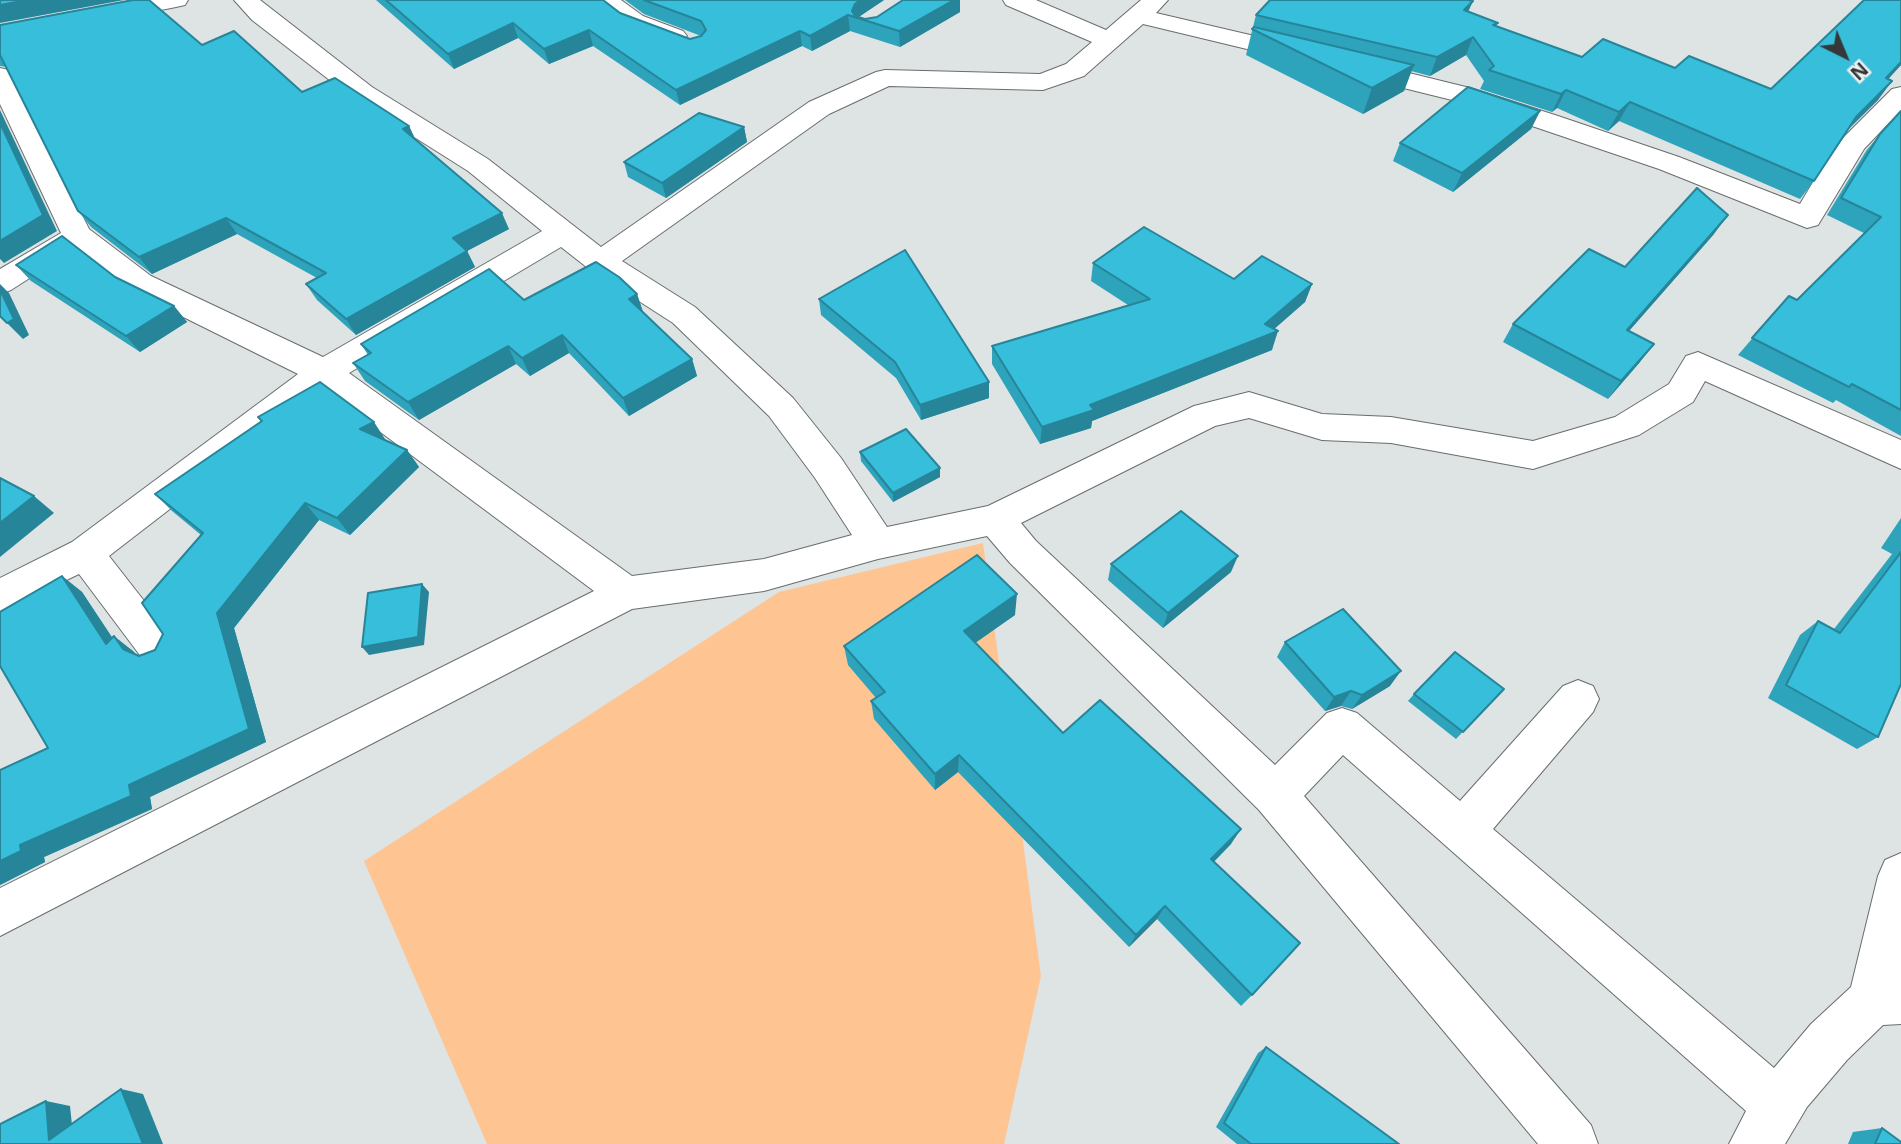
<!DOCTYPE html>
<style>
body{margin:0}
#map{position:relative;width:1901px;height:1144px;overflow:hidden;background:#dee3e4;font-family:"Noto Sans",sans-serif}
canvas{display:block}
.north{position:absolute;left:1810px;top:21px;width:70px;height:70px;-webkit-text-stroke:5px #ebf0f1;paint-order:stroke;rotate:137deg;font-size:19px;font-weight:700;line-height:28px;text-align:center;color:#353738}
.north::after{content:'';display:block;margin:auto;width:24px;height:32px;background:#353738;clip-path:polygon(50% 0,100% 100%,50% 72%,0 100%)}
</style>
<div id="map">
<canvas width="1901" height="1144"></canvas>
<div class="north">N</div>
</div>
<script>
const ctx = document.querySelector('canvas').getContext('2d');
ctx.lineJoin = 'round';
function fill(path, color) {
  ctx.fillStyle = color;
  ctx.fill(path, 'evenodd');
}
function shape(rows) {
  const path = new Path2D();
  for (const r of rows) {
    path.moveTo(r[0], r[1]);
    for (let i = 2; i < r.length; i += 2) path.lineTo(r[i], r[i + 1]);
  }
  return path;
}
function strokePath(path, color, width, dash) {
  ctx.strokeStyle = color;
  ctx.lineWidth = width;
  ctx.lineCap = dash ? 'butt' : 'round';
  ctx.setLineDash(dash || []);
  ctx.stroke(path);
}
fill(shape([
 [983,543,1041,976,1004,1144,487,1144,364,861,779,592]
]), '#fec593');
const minor = shape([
 [234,0,260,0,372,87,488,159,601,247,809,102,876,72,885,70,1040,74,1066,64,1092,42,1006,5,1003,0,1036,0,1106,30,1141,0,1168,0,1156,13,1310,49,1314,54,1310,59,1301,62,1143,24,1084,76,1043,90,889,86,829,114,622,261,695,307,793,398,841,458,887,527,988,506,1194,406,1249,392,1322,414,1391,417,1533,441,1615,417,1669,384,1686,356,1698,352,1901,440,1901,469,1705,381,1693,402,1639,435,1533,469,1391,443,1322,440,1249,418,1215,426,1021,523,1036,541,1275,765,1327,713,1342,708,1357,713,1460,801,1563,686,1578,680,1593,686,1599,699,1593,712,1493,829,1774,1068,1811,1024,1851,987,1878,876,1885,860,1901,853,1901,1024,1883,1025,1847,1060,1807,1107,1785,1144,1729,1144,1746,1111,1343,755,1304,796,1591,1125,1598,1144,1538,1144,1259,810,1010,563,987,536,878,559,764,591,632,609,0,936,0,888,594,591,324,390,109,556,173,638,179,650,173,662,159,668,145,662,79,574,0,612,0,578,72,542,298,374,129,290,75,249,11,290,0,294,0,269,61,233,0,104,0,68,9,70,13,76,89,229,151,276,323,357,542,231,468,171,354,99,252,20,234,0],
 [561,247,589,269,673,323,769,416,815,478,852,535,764,559,632,576,349,373,561,247],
 [593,0,621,0,643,16,683,31,687,36,683,41,674,44,625,26,593,0],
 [1356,60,1470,88,1558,116,1679,157,1800,204,1819,172,1844,137,1892,89,1901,87,1901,110,1864,149,1818,225,1807,228,1659,169,1538,128,1452,100,1347,74,1343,68,1347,62,1356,60]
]);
const tertiary = shape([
 [138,0,188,0,185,5,176,7,0,42,0,26,138,0]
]);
strokePath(minor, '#696d6e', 2);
strokePath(tertiary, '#696d6e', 2);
fill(minor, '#fff');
fill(tertiary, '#fff');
fill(shape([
 [376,0,603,0,620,13,690,39,701,36,644,14,625,0,884,0,858,17,865,19,877,17,903,0,960,0,960,12,900,47,850,31,812,51,802,46,680,105,593,46,549,64,518,38,454,69],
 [1901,0,1901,65,1888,79,1878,100,1849,129,1814,181,1800,199,1619,121,1608,131,1557,108,1552,112,1480,89,1484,81,1466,55,1430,76,1411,71,1404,91,1363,114,1246,55,1256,15,1468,12,1498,23,1496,26,1582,57,1675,68,1771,89],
 [0,25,202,45,302,92,409,126,415,139,509,229,467,251,475,267,356,335,317,300,306,284,317,278,237,234,152,274,91,227,78,211,7,67,0,66],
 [1540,111,1531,129,1453,192,1393,161,1400,143],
 [1901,111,1901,436,1836,400,1833,403,1738,355,1789,296,1797,300,1864,233,1827,215,1866,151,1880,134],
 [744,127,747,142,666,198,628,177,624,162],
 [1714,234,1629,331,1640,362,1608,399,1503,342,1513,324,1625,267],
 [1093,263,1234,279,1312,284,1305,302,1274,329,1272,350,1092,421,1091,428,1040,444,992,364,992,346,1128,305,1091,281],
 [16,265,115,277,174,306,187,322,140,352,31,281],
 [637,294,643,312,692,359,697,376,629,416,569,353,530,376,516,364,419,420,365,381,353,363,368,355,361,344,524,300],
 [819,299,989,398,921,420,896,378,821,315],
 [385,439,384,440,407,450,419,467,350,535,319,520,234,628,266,742,150,797,152,809,44,857,45,862,0,885,0,770,48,748,62,576,82,592,112,637,133,651,136,654,139,656,155,650,163,634,201,535,172,511,155,494],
 [860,452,940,477,893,502,861,461],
 [1901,518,1901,684,1878,737,1857,749,1768,698,1800,635,1818,621,1834,629,1892,554,1881,548],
 [1111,564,1231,572,1163,628,1108,580],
 [1015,615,975,642,1063,733,1231,844,1214,862,1252,995,1241,1006,1157,919,1129,947,958,772,935,790,874,719,871,701,876,698,848,665,844,646],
 [1285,642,1390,686,1352,709,1341,706,1325,711,1277,657],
 [1504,689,1456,739,1408,701,1414,694],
 [1266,1047,1399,1144,1237,1144,1216,1127,1258,1053],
 [1882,1128,1901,1144,1848,1144,1853,1132]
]), '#2ea3bc');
fill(shape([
 [27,0,124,0,0,23,0,5],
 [860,0,884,0,856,19,852,11,855,4],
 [954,0,960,0,960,12,900,47,899,31],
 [1473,1,1465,19,1464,10],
 [848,15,850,31,812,51,810,36],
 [513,23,518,38,454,69,448,54],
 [589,30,593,46,549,64,544,49],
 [800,31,802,46,680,105,676,90],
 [1473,37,1466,55,1430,76,1437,57],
 [1901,62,1901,65,1872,97,1886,78],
 [1414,65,1404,91,1363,114,1372,88],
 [1892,81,1878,100,1842,135,1856,117],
 [1566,90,1557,108,1552,112,1561,94],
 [1630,102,1619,121,1608,131,1619,112],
 [0,110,57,231,4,263,0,259],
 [1540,111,1531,129,1453,192,1462,173],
 [409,126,417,143,403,129],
 [744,127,747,142,666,198,662,183],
 [502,213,509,229,467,251,475,267,356,335,346,319,453,238],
 [1728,215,1714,234,1614,348,1627,330],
 [226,218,237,234,152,274,139,257],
 [0,284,9,293,29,335,23,339,7,323,0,290],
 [1312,284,1305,302,1265,337,1278,331,1272,350,1092,421,1091,428,1040,444,1042,427,1265,324],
 [637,294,643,312,629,299],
 [174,306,187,322,140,352,126,336],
 [562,335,569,353,530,376,522,358],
 [1654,344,1640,362,1608,399,1621,381],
 [508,346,516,364,419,420,408,402],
 [692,359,697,376,629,416,623,398],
 [989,382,989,398,921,420,920,405],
 [374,422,385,439,372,447,360,429],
 [407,450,419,467,350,535,337,518],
 [940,468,940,477,893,502,893,493],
 [34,496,54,513,0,557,0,523],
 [305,503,319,520,234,628,266,742,150,797,152,809,44,857,45,862,0,885,0,861,20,845,129,785,217,613],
 [1238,556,1231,572,1163,628,1168,613],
 [62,576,82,592,126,659,106,644],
 [422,584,429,592,424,645,369,655,362,647],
 [1017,594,1015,615,964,651,964,631],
 [114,636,133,651,143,664,123,649],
 [1401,671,1390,686,1352,709,1362,695],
 [1351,691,1341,706,1325,711,1334,697],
 [959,755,958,772,935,790,935,774],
 [1241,829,1231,844,1202,873,1211,859],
 [1165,906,1157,919,1129,947,1136,935],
 [121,1089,143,1094,163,1144,143,1144],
 [46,1101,70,1106,74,1144,49,1140]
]), '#268599');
const building = shape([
 [0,0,27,0,0,5,0,0],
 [133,0,149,0,202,45,234,31,302,92,335,78,409,126,403,129,502,213,453,238,467,251,346,319,306,284,326,273,226,218,139,257,78,211,0,55,0,25,133,0],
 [386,0,603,0,620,13,690,39,701,36,706,30,701,21,644,0,860,0,855,4,852,11,855,16,865,19,877,17,903,0,954,0,899,31,848,15,810,36,800,31,676,90,589,30,544,49,513,23,448,54,386,0],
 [1270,0,1468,0,1473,1,1464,10,1498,23,1493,25,1582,57,1603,39,1675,68,1689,56,1771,89,1864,0,1901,0,1901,62,1886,78,1892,81,1856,117,1814,181,1630,102,1619,112,1566,90,1561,94,1489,70,1494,66,1473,37,1437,57,1256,15,1270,0],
 [1254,27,1414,65,1372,88,1252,29,1254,27],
 [1468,87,1540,111,1462,173,1400,143,1468,87],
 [1901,111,1901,410,1852,384,1849,387,1752,338,1789,296,1797,300,1881,217,1841,198,1880,134,1901,111],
 [699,113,744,127,662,183,624,162,699,113],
 [0,123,43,215,0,241,0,123],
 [1697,188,1728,215,1627,330,1654,344,1621,381,1513,324,1589,249,1625,267,1697,188],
 [1144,227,1234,279,1262,256,1312,284,1265,324,1278,331,1090,405,1094,410,1042,427,992,346,1150,299,1093,263,1144,227],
 [62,236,115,277,174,306,126,336,16,265,62,236],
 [905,250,989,382,920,405,895,362,819,299,905,250],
 [596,262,619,277,637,294,629,299,692,359,623,398,562,335,522,358,508,346,408,402,353,363,371,353,361,344,489,269,524,300,596,262],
 [0,290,14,319,7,323,0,316,0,290],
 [320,382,374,422,360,429,407,450,337,518,305,503,217,613,249,729,129,785,131,796,20,845,21,851,0,861,0,770,48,748,0,666,0,612,62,576,106,644,114,636,123,649,139,656,155,650,163,634,142,603,203,533,155,494,262,421,258,417,320,382],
 [906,429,940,468,893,493,860,452,906,429],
 [0,478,34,496,0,523,0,478],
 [1181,511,1238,556,1168,613,1111,564,1181,511],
 [1901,552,1901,684,1878,737,1786,685,1818,621,1840,633,1901,552],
 [977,555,1017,594,964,631,1063,733,1100,700,1241,829,1211,859,1300,943,1252,995,1165,906,1136,935,959,755,935,774,871,701,885,692,844,646,977,555],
 [422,584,418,637,362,647,368,593,422,584],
 [1343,609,1401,671,1362,695,1351,691,1334,697,1285,642,1343,609],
 [1455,652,1504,689,1463,732,1414,694,1455,652],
 [1266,1047,1399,1144,1251,1144,1224,1123,1266,1047],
 [121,1089,143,1144,0,1144,0,1124,46,1101,49,1140,121,1089],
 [1882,1128,1901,1142,1901,1144,1875,1144,1882,1128]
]);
fill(building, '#36bedb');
strokePath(building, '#268599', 2);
</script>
